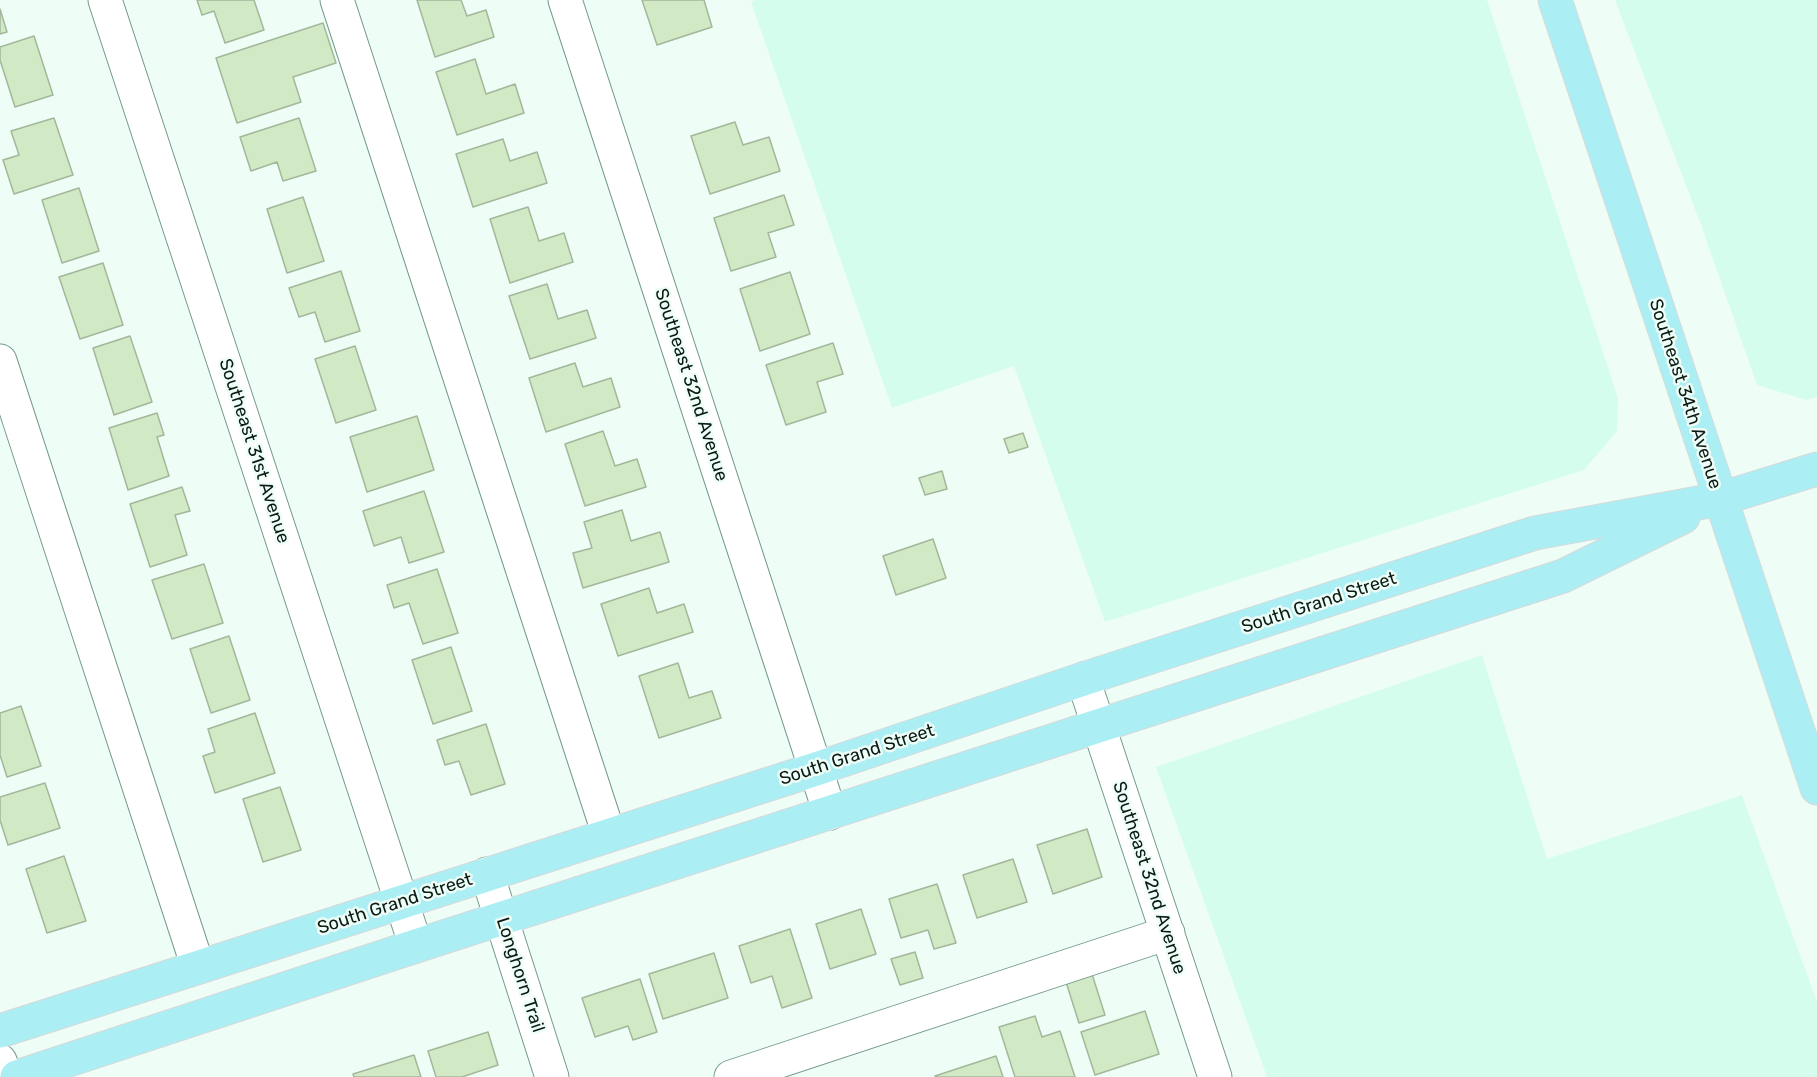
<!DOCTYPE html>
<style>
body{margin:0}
canvas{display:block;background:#eefef7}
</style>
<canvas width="1817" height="1077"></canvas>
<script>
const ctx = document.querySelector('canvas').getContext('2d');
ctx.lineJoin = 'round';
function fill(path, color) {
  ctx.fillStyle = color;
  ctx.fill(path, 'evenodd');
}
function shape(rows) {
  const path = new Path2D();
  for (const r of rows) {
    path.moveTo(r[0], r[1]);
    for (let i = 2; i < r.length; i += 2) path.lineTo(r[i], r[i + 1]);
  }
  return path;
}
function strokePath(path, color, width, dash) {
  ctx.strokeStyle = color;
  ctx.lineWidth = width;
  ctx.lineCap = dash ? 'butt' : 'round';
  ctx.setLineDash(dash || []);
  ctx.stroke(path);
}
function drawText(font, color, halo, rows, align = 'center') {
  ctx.font = font + ' Rubik,sans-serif';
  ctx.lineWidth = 5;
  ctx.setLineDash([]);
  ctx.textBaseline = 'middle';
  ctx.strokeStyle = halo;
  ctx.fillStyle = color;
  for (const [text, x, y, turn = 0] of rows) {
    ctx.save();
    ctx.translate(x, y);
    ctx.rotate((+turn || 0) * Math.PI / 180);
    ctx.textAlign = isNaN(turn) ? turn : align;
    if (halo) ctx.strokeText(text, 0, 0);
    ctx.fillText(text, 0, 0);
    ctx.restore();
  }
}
fill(shape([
 [756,0,1487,0,1618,398,1617,431,1584,470,1105,622,1014,366,892,408,751,2],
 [1615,0,1817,0,1817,397,1806,400,1757,385,1700,222],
 [1482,655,1547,859,1742,795,1817,1002,1817,1077,1267,1077,1156,767]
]), '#d5fdee');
const building = shape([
 [197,0,254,0,264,30,225,43,214,11,202,15,197,0],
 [417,0,461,0,467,16,486,10,494,37,435,57,417,0],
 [642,0,704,0,712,27,657,45,642,0],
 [0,9,7,32,0,34,0,9],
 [323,23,336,63,293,77,301,102,237,123,216,58,323,23],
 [34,36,53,95,15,107,0,60,0,47,34,36],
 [475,59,486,94,515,84,524,113,457,135,436,72,475,59],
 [54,118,73,175,14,194,3,160,19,155,11,131,54,118],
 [299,118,316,171,283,181,277,162,251,171,240,137,299,118],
 [735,122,743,145,769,137,780,171,710,194,691,136,735,122],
 [503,139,510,161,537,152,547,183,473,207,456,154,503,139],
 [79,188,99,251,62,263,42,200,79,188],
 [784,195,794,225,768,233,776,257,731,271,714,218,784,195],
 [303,197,324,261,287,273,267,209,303,197],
 [528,207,539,241,564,233,573,262,510,283,490,219,528,207],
 [103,263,123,325,80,339,59,277,103,263],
 [341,271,360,331,325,342,315,312,299,317,289,288,341,271],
 [790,272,810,334,760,351,740,289,790,272],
 [547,284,558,319,587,310,596,338,530,359,509,296,547,284],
 [130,336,152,402,114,415,93,348,130,336],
 [833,343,843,374,817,382,826,412,786,425,766,365,833,343],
 [355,346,376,410,336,423,315,359,355,346],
 [575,363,583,387,611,378,620,407,546,432,529,378,575,363],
 [157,413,164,435,157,437,169,476,128,490,109,428,157,413],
 [417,416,434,470,367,492,350,437,417,416],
 [603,431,615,466,637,459,646,487,585,506,565,444,603,431],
 [1023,433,1028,447,1009,453,1004,439,1023,433],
 [942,471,947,489,925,495,919,478,942,471],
 [182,487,190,511,175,515,187,555,150,567,130,504,182,487],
 [424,491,444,552,409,563,401,537,374,546,363,511,424,491],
 [622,510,631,541,660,532,669,562,583,588,573,553,592,548,584,522,622,510],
 [933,539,946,578,896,595,883,556,933,539],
 [204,564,223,623,172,639,152,580,204,564],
 [437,569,458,633,423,644,409,603,394,608,387,585,437,569],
 [649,588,657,613,684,604,693,632,618,656,601,604,649,588],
 [229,636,250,700,211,713,190,649,229,636],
 [451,647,472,711,433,724,412,660,451,647],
 [678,663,689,698,712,691,721,718,659,738,639,676,678,663],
 [21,706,41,766,7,777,0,755,0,713,21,706],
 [255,713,275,773,215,793,203,756,215,752,208,729,255,713],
 [486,724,505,784,471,795,459,761,445,765,437,740,486,724],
 [45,783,60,828,8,845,0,820,0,797,45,783],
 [280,787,301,850,263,862,243,799,280,787],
 [1087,829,1102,877,1053,894,1037,845,1087,829],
 [64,856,86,921,47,933,26,869,64,856],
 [1013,859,1027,902,977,918,963,875,1013,859],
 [937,884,956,943,934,949,928,930,901,938,889,899,937,884],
 [861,909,876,954,830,969,816,924,861,909],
 [790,929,812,998,782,1008,772,976,751,983,739,946,790,929],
 [915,952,923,978,900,985,891,959,915,952],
 [714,953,728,998,663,1019,649,974,714,953],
 [1092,974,1105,1015,1079,1023,1066,982,1092,974],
 [640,979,657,1032,633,1040,628,1026,595,1037,582,998,640,979],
 [1145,1011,1159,1054,1095,1075,1081,1032,1145,1011],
 [1035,1016,1042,1037,1060,1031,1075,1077,1015,1077,999,1027,1035,1016],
 [488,1032,498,1065,462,1077,436,1077,428,1051,488,1032],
 [414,1055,421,1077,354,1077,353,1074,414,1055],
 [996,1056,1003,1077,935,1077,935,1076,996,1056]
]);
fill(building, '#d1eac5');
strokePath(building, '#a3b79a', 1.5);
const minor = shape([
 [105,0,416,946],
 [337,0,609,835],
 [565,0,830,813],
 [0,361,198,967],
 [1083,679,1215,1077],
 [487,874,552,1077],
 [0,1061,6,1077],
 [731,1077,1168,933]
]);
const major = shape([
 [1555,0,1817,788],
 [0,1031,816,769,1083,679,1535,533,1720,499,1817,469],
 [17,1077,416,946,1563,576,1683,517]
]);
strokePath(minor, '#749a8c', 35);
strokePath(major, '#d8dada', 35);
strokePath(minor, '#fff', 33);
strokePath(major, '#abeef4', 33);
drawText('18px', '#0b1a15', '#eefef7', [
 ["Southeast 32nd Avenue",691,385,72],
 ["Southeast 34th Avenue",1685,394,72],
 ["Southeast 31st Avenue",254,451,72],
 ["South Grand Street",1319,603,-18],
 ["South Grand Street",857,755,-18],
 ["Southeast 32nd Avenue",1149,878,72],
 ["South Grand Street",395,904,-18],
 ["Longhorn Trail",520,975,72]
]);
</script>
